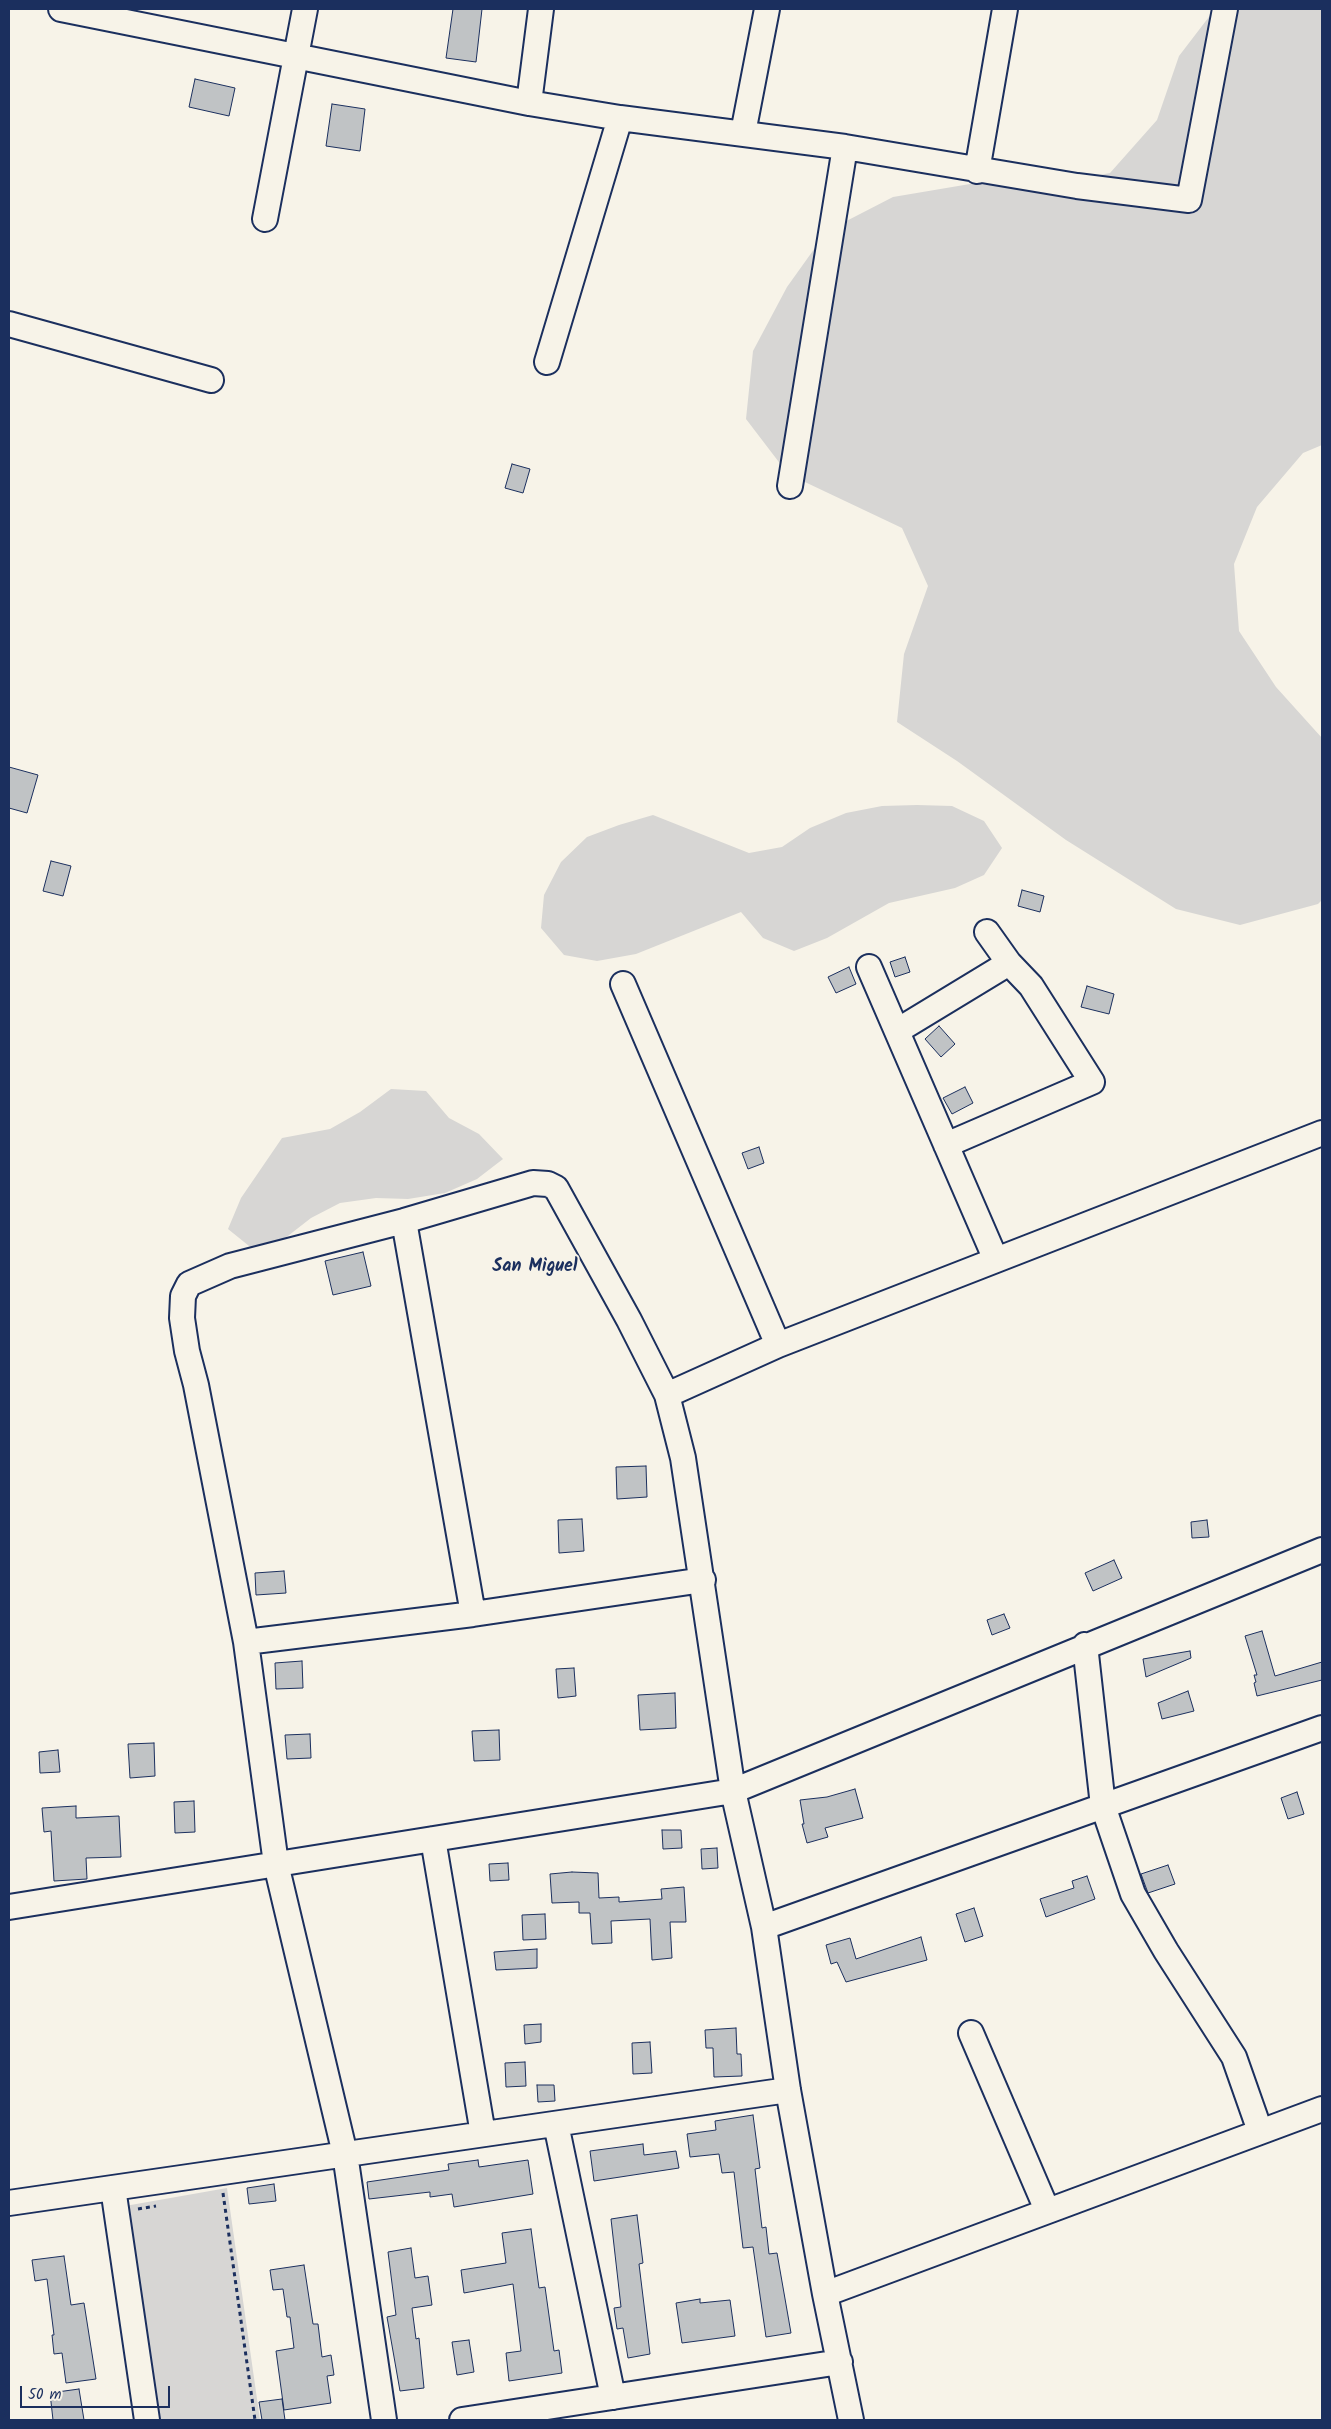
<!DOCTYPE html>
<style>
body{margin:0}
#map{position:relative;width:1331px;height:2429px;overflow:hidden;background:#f7f3e8;font-family:Kalam,sans-serif}
canvas{display:block}
.frame{position:absolute;inset:0;border:10px solid #1b2f5e;pointer-events:none}
.scale{position:absolute;left:20px;top:2386px;width:150px;height:22px;box-sizing:border-box;border:2px solid #1b2f5e;border-top:0;padding-left:6px;font-size:15px;line-height:18px;white-space:nowrap;color:#1b2f5e;-webkit-text-stroke:4px #f7f3e8;paint-order:stroke}
</style>
<div id="map">
<canvas width="1331" height="2429"></canvas>
<div class="frame"></div>
<div class="scale">50 m</div>
</div>
<script>
const ctx = document.querySelector('canvas').getContext('2d');
ctx.lineJoin = 'round';
function fill(path, color) {
  ctx.fillStyle = color;
  ctx.fill(path, 'evenodd');
}
function shape(rows) {
  const path = new Path2D();
  for (const r of rows) {
    path.moveTo(r[0], r[1]);
    for (let i = 2; i < r.length; i += 2) path.lineTo(r[i], r[i + 1]);
  }
  return path;
}
function strokePath(path, color, width, dash) {
  ctx.strokeStyle = color;
  ctx.lineWidth = width;
  ctx.lineCap = dash ? 'butt' : 'round';
  ctx.setLineDash(dash || []);
  ctx.stroke(path);
}
function drawText(font, color, halo, rows, align = 'center') {
  ctx.font = font + ' Kalam,sans-serif';
  ctx.lineWidth = 4;
  ctx.setLineDash([]);
  ctx.textBaseline = 'middle';
  ctx.strokeStyle = halo;
  ctx.fillStyle = color;
  for (const [text, x, y, turn = 0] of rows) {
    ctx.save();
    ctx.translate(x, y);
    ctx.rotate((+turn || 0) * Math.PI / 180);
    ctx.textAlign = isNaN(turn) ? turn : align;
    if (halo) ctx.strokeText(text, 0, 0);
    ctx.fillText(text, 0, 0);
    ctx.restore();
  }
}
fill(shape([
 [1215,9,1322,9,1322,445,1303,453,1257,507,1234,564,1239,631,1276,687,1322,738,1322,900,1318,904,1240,925,1176,909,1066,840,957,761,897,722,904,654,928,586,902,528,788,474,746,419,753,351,787,287,827,231,893,197,970,184,1040,187,1110,173,1157,120,1179,56],
 [917,805,952,806,984,821,1002,848,984,875,955,888,889,903,827,938,794,951,763,938,741,912,636,954,597,961,564,955,541,928,544,895,561,862,587,837,619,825,653,815,749,853,782,847,810,828,846,813,882,806],
 [391,1089,426,1091,449,1118,479,1134,503,1159,477,1179,445,1193,408,1199,376,1198,340,1203,311,1218,284,1239,254,1250,228,1229,241,1198,282,1138,330,1129,360,1112],
 [227,2188,260,2420,157,2420,125,2206]
]), '#d7d6d4');
const building = shape([
 [453,9,482,9,476,62,446,58,453,9],
 [195,79,235,88,229,116,189,107,195,79],
 [332,104,365,109,360,151,326,146,332,104],
 [512,464,530,469,523,493,505,488,512,464],
 [9,767,38,775,27,813,9,808,9,767],
 [51,861,71,866,63,896,43,891,51,861],
 [1022,890,1044,896,1040,912,1018,906,1022,890],
 [905,957,910,972,895,977,890,962,905,957],
 [849,967,856,984,836,993,828,977,849,967],
 [1087,986,1114,994,1109,1014,1081,1007,1087,986],
 [939,1026,955,1044,941,1057,925,1039,939,1026],
 [965,1087,973,1103,952,1114,943,1098,965,1087],
 [759,1147,764,1163,748,1169,742,1153,759,1147],
 [363,1252,371,1286,333,1295,325,1261,363,1252],
 [646,1466,647,1497,617,1499,616,1467,646,1466],
 [582,1519,584,1551,559,1553,558,1520,582,1519],
 [1207,1520,1209,1537,1192,1538,1191,1522,1207,1520],
 [1114,1560,1122,1578,1093,1591,1085,1573,1114,1560],
 [284,1571,286,1593,256,1595,255,1573,284,1571],
 [1004,1614,1010,1628,992,1635,987,1620,1004,1614],
 [1262,1631,1275,1676,1322,1662,1322,1680,1257,1696,1254,1683,1256,1682,1254,1675,1257,1675,1245,1636,1262,1631],
 [1190,1651,1191,1658,1146,1677,1143,1659,1190,1651],
 [302,1661,303,1688,276,1689,275,1663,302,1661],
 [574,1668,576,1696,558,1698,556,1669,574,1668],
 [1188,1691,1194,1711,1162,1719,1158,1703,1188,1691],
 [675,1693,676,1728,640,1730,638,1695,675,1693],
 [499,1730,500,1760,474,1761,472,1731,499,1730],
 [310,1734,311,1758,287,1759,285,1735,310,1734],
 [154,1743,155,1776,130,1778,128,1744,154,1743],
 [58,1750,60,1772,40,1773,39,1752,58,1750],
 [855,1789,863,1818,825,1828,828,1837,807,1843,802,1824,804,1824,800,1800,827,1797,855,1789],
 [1297,1792,1304,1814,1288,1819,1281,1798,1297,1792],
 [194,1801,195,1832,175,1833,174,1802,194,1801],
 [76,1806,76,1818,119,1816,121,1857,86,1858,87,1879,54,1881,51,1831,44,1832,42,1808,76,1806],
 [662,1830,681,1830,682,1848,663,1849,662,1830],
 [717,1848,718,1868,702,1869,701,1849,717,1848],
 [508,1863,509,1880,490,1881,489,1864,508,1863],
 [1168,1865,1175,1884,1148,1893,1141,1874,1168,1865],
 [572,1872,598,1873,599,1898,619,1897,619,1902,662,1899,661,1889,684,1887,686,1922,670,1922,672,1958,652,1960,650,1919,611,1921,612,1943,592,1944,590,1913,579,1913,579,1902,552,1903,550,1874,572,1872],
 [1087,1876,1095,1899,1046,1917,1040,1899,1074,1888,1072,1881,1087,1876],
 [974,1908,983,1936,965,1942,956,1914,974,1908],
 [545,1914,546,1939,523,1940,522,1915,545,1914],
 [921,1937,927,1960,846,1982,837,1962,831,1964,826,1945,850,1938,856,1959,921,1937],
 [537,1949,537,1968,496,1970,494,1952,537,1949],
 [541,2024,541,2042,525,2044,524,2025,541,2024],
 [736,2028,737,2054,741,2054,742,2076,714,2077,713,2048,706,2048,705,2030,736,2028],
 [650,2042,652,2073,633,2074,632,2043,650,2042],
 [525,2062,526,2086,506,2087,505,2063,525,2062],
 [537,2085,554,2085,555,2101,538,2102,537,2085],
 [753,2115,760,2168,755,2169,762,2228,766,2227,769,2254,777,2253,791,2333,766,2337,753,2247,743,2248,734,2172,722,2173,719,2154,690,2157,687,2134,716,2130,715,2121,753,2115],
 [643,2144,644,2155,676,2151,679,2168,594,2181,590,2151,643,2144],
 [478,2160,479,2167,528,2160,533,2194,454,2207,452,2194,430,2197,430,2192,369,2199,367,2182,449,2170,448,2164,478,2160],
 [274,2184,276,2201,249,2204,247,2188,274,2184],
 [637,2215,643,2263,639,2264,650,2354,628,2358,623,2328,617,2329,614,2308,621,2307,611,2219,637,2215],
 [531,2229,539,2288,545,2287,554,2351,559,2350,562,2373,509,2381,506,2353,521,2351,513,2284,464,2293,461,2270,506,2263,502,2233,531,2229],
 [411,2248,415,2278,428,2276,432,2305,412,2308,416,2339,419,2338,424,2388,400,2391,387,2317,396,2315,388,2252,411,2248],
 [64,2256,71,2305,84,2303,96,2379,66,2383,62,2353,54,2354,52,2335,54,2335,47,2279,35,2281,32,2260,64,2256],
 [304,2265,313,2324,318,2324,322,2357,331,2355,334,2375,327,2376,331,2403,284,2410,276,2351,294,2348,290,2317,287,2317,283,2289,273,2290,270,2270,304,2265],
 [700,2299,700,2303,730,2300,735,2336,682,2343,676,2303,700,2299],
 [469,2340,474,2372,457,2375,452,2342,469,2340],
 [79,2389,84,2420,53,2420,50,2393,79,2389],
 [282,2399,285,2420,262,2420,259,2402,282,2399]
]);
fill(building, '#c0c3c5');
strokePath(building, '#1b2f5e', 1);
const minor = shape([
 [61,9,529,103,620,118,845,147,1077,186,1189,200,1225,9],
 [529,103,541,9],
 [743,133,767,9],
 [977,171,1005,9],
 [265,219,305,9],
 [9,324,211,380],
 [547,362,620,118],
 [790,486,845,147],
 [869,967,996,1260],
 [623,984,778,1345],
 [897,1031,1009,963],
 [946,1145,1092,1082,1031,986,1009,963,987,932],
 [404,1221,473,1614],
 [667,1395,778,1345,1322,1133],
 [246,1642,473,1614,703,1580],
 [1085,1645,1103,1806,1133,1894,1166,1951,1234,2057,1260,2131],
 [433,1839,483,2134],
 [9,1907,733,1791,1322,1550],
 [764,1927,1322,1728],
 [971,2033,1047,2210],
 [556,2124,613,2397],
 [113,2188,147,2420],
 [9,2203,788,2090],
 [825,2294,1322,2109],
 [384,2420,345,2154,276,1864,246,1642,196,1385,187,1351,182,1318,183,1296,189,1284,230,1266,404,1221,533,1183,548,1184,556,1188,629,1320,667,1395,683,1458,733,1791,764,1927,788,2090,825,2294,851,2420],
 [462,2420,840,2362]
]);
strokePath(minor, '#1b2f5e', 28);
strokePath(shape([
 [223,2193,255,2420],
 [138,2209,156,2206]
]), '#1b2f5e', 3, [4, 4]);
strokePath(minor, '#f7f3e8', 24);
drawText('bold 18px', '#1b2f5e', '#f7f3e8', [
 ["San Miguel",535,1268]
]);
</script>
